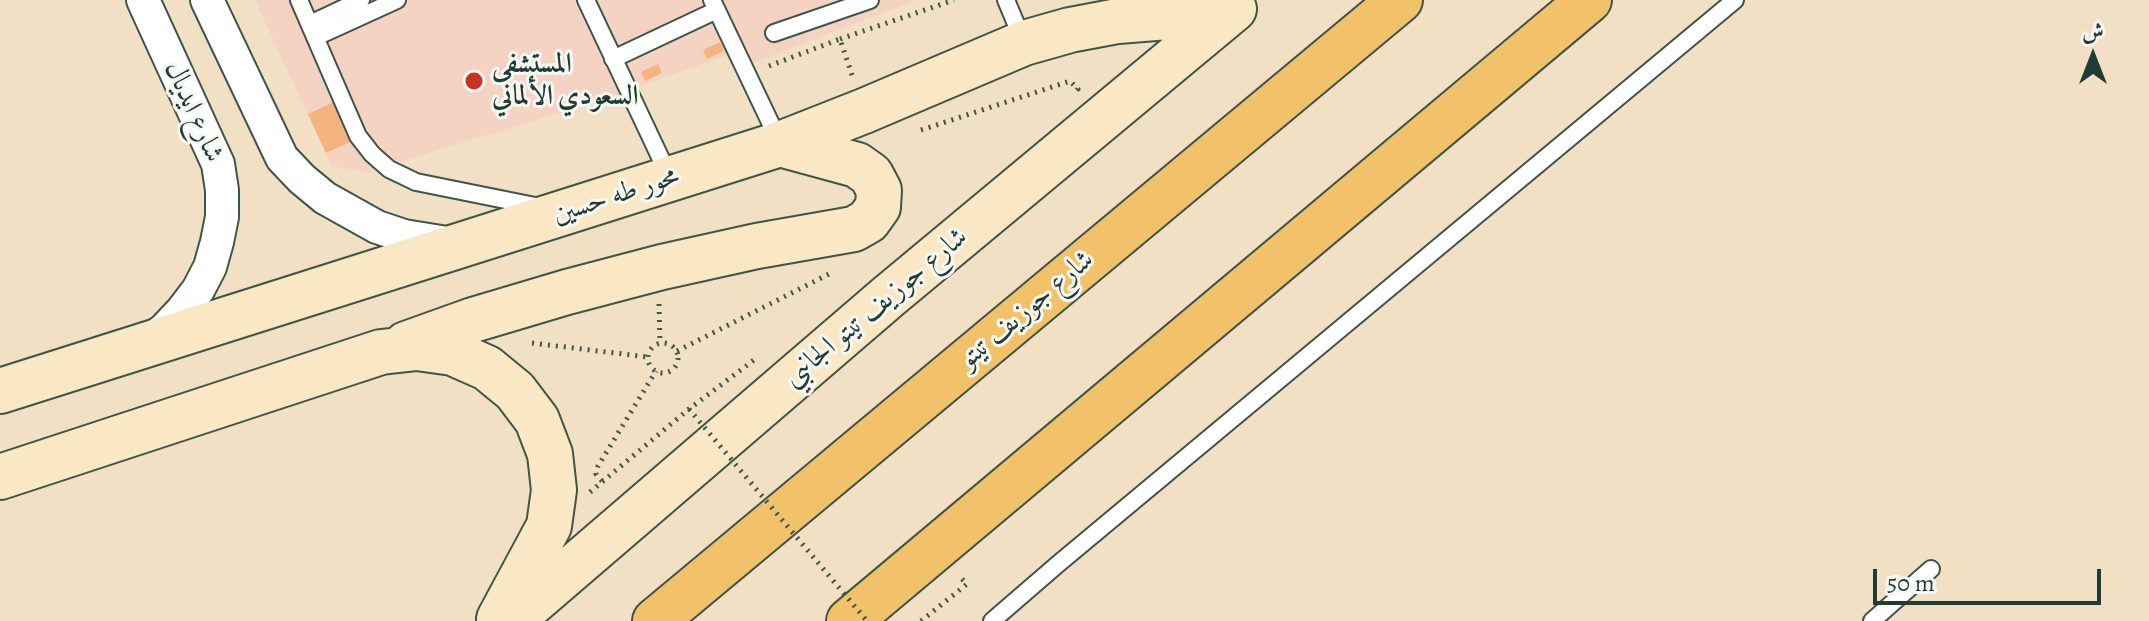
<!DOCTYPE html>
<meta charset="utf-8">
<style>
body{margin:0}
#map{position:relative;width:2149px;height:621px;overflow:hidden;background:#f1e0c4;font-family:Alegreya,Amiri,serif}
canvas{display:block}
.north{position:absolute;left:2053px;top:16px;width:80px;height:80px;-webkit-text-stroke:6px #f6f6f2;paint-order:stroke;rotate:0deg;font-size:22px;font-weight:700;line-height:32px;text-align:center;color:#1f3d34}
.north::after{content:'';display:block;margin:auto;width:28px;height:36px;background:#1f3d34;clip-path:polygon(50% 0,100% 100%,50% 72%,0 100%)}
.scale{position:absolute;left:1873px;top:569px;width:228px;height:36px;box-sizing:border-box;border:4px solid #1f3d34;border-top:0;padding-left:10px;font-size:24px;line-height:28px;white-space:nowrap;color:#1f3d34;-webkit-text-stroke:6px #f6f6f2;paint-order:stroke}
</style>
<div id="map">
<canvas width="2149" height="621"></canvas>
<div class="north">ش</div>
<div class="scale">50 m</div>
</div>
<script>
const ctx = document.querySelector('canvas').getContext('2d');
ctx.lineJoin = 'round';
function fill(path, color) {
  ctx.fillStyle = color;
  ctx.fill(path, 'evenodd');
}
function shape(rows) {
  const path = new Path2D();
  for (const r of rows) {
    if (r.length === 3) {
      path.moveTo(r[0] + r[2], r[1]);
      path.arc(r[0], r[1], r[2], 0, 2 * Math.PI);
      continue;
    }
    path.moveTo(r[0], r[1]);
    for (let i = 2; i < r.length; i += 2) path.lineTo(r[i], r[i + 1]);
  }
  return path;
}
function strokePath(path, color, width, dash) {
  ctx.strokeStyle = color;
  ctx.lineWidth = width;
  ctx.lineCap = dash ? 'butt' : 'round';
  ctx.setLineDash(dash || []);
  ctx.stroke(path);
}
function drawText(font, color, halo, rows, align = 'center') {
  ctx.font = font + ' Alegreya,Amiri,serif';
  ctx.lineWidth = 6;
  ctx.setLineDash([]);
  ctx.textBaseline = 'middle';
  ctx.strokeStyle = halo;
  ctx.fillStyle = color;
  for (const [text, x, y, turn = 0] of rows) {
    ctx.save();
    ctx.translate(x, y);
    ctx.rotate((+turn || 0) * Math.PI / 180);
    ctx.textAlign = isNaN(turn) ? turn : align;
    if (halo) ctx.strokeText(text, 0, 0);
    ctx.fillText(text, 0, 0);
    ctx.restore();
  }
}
fill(shape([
 [255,0,916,0,753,63,747,48,608,98,367,172,331,166]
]), '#f5d3c2');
fill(shape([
 [720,42,724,51,707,59,703,50],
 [658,64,662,73,645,81,641,72],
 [334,102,352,141,326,153,308,114]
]), '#f7b282');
const lane = shape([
 [299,0,358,136,372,154,389,169,416,182,540,207],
 [586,0,669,176],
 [712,0,780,143],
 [1006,0,1024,43],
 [310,24,361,0],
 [774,33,870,0],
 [316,37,397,0],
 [613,59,717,10],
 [992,621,1058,564,1735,0],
 [1872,621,1931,569]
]);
const street = shape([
 [143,0,218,164,222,190,222,217,217,242,210,267,198,290,182,311,164,330,150,340],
 [207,0,282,158,302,179,325,198,377,227,404,236,453,244]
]);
const secondary = shape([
 [406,344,473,320,567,292,662,267,757,246,854,229,868,221,878,207,879,190,871,175,857,165,780,144],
 [0,391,780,144,864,111,1024,43,1070,30,1118,21,1230,12],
 [0,477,381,352,417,348,453,353,487,368,515,391,537,420,550,454,554,490,549,526,499,619],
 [511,621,889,296,1234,9]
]);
const highway = shape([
 [655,621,1400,0],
 [849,621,1589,0]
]);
strokePath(lane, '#3e554a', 20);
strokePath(street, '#3e554a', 36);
strokePath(secondary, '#3e554a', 48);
strokePath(highway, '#3e554a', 48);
strokePath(shape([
 [840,39,954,0],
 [769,66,840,39,853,78],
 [921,130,1070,81,1078,89,1075,92],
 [659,304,660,343],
 [663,358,15],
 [532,343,648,357],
 [677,351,833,272],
 [602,481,596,474,598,466,656,371],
 [590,492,689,409,754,360],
 [921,621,967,584,959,576]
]), '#3e554a', 5, [2, 6]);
strokePath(lane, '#fff', 16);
strokePath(street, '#fff', 32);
strokePath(secondary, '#fae7c3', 44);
strokePath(highway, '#f2c26a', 44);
strokePath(shape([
 [689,409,867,621]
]), '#3e554a', 5, [2, 6]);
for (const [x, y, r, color] of [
 [474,81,10,"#c8321e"]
]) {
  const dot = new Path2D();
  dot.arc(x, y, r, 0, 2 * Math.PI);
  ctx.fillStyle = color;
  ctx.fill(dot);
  strokePath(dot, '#f6f6f2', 3);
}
drawText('bold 28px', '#1f3d34', '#f6f6f2', [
 ["المستشفى",492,65],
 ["السعودي الألماني",492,97]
], 'left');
drawText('28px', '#1f3d34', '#f6f6f2', [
 ["شارع ايديال",193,112,66],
 ["محور طه حسين",616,196,-18],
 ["شارع جوزيف تيتو الجانبي",876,308,-40],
 ["شارع جوزيف تيتو",1027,310,-40]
]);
</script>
